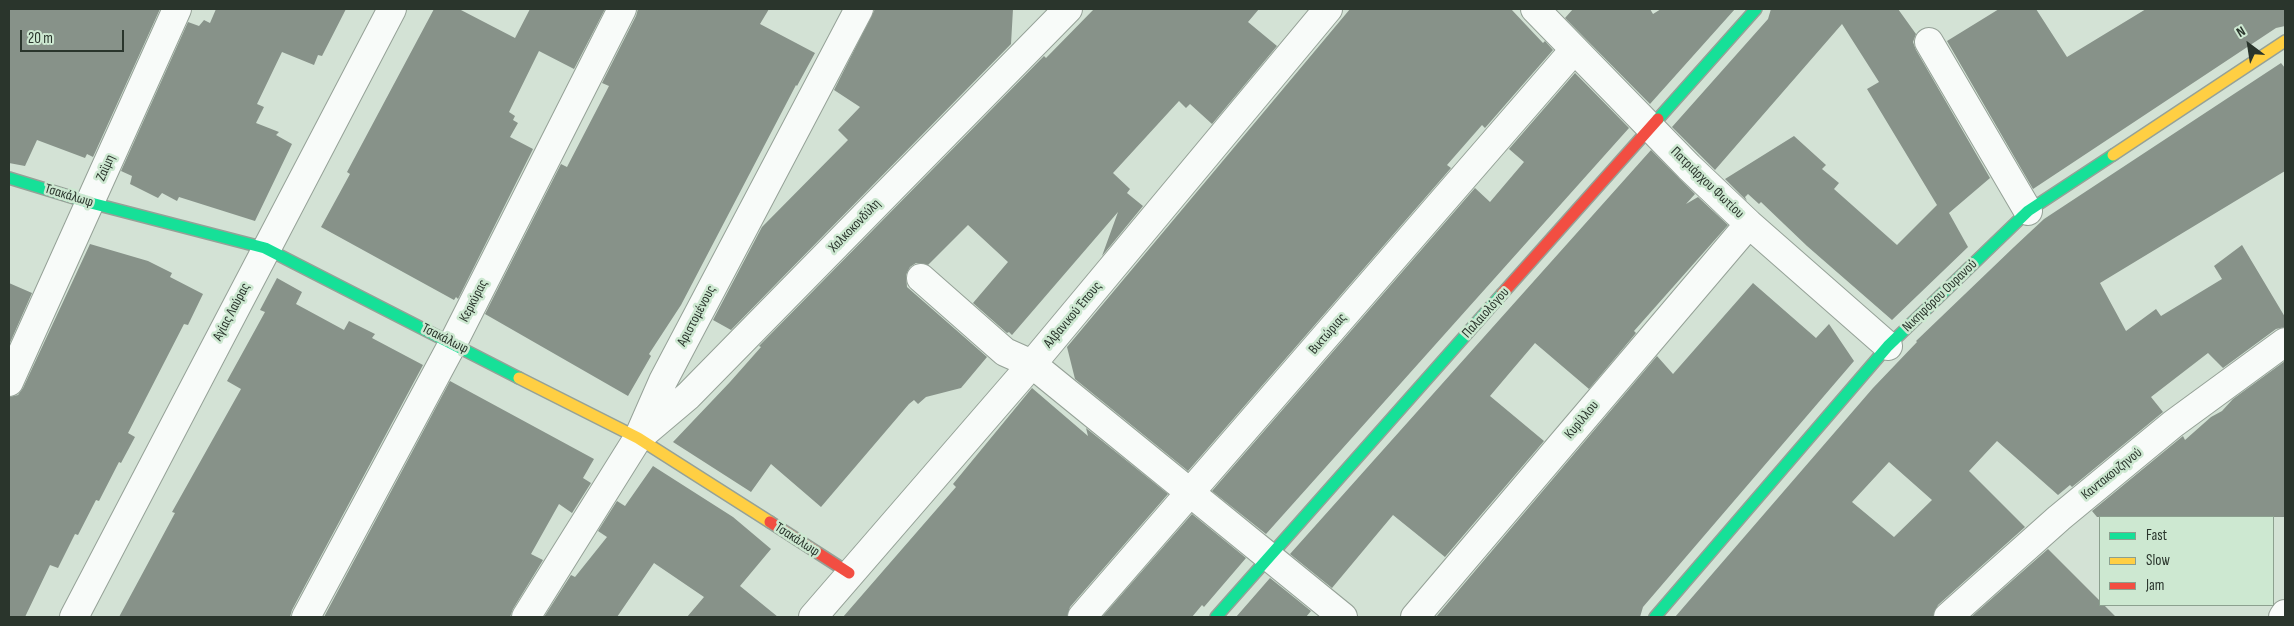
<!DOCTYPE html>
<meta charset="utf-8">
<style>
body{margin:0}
#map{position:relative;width:2294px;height:626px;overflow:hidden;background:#d3e2d5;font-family:"Sofia Sans Condensed",sans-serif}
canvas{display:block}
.frame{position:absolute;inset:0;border:10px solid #2a352c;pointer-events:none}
.legend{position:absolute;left:2099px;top:516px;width:175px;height:90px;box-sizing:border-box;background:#cde8d1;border:1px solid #8ca08f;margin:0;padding:6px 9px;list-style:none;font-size:15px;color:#2a352c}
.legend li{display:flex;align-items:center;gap:10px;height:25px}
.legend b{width:25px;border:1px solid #8ca08f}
.north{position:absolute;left:2224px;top:20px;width:50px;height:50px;-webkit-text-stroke:4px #cde8d1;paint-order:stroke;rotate:329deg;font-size:14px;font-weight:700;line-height:20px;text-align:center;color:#2a352c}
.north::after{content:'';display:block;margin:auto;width:18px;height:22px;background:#2a352c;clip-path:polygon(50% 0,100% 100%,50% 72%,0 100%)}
.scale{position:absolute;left:20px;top:30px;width:104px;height:22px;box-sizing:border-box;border:2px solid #2a352c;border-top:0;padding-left:6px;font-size:15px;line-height:18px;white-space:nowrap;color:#2a352c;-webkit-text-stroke:4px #cde8d1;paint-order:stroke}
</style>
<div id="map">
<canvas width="2294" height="626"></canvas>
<div class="frame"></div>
<ul class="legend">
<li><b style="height:6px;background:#16e098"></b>Fast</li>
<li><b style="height:6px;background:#ffcf43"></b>Slow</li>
<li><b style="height:6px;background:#f24e42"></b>Jam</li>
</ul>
<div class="north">N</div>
<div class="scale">20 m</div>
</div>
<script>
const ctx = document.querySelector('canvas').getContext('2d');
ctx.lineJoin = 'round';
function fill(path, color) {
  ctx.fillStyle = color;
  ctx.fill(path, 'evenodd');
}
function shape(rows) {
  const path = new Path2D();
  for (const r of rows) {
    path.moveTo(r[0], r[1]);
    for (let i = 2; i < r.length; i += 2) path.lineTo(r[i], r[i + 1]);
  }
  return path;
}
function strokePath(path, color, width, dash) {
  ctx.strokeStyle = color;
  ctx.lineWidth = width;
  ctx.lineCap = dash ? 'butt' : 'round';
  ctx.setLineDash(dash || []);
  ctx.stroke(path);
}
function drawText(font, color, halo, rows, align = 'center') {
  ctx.font = font + ' "Sofia Sans Condensed",sans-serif';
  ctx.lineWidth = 5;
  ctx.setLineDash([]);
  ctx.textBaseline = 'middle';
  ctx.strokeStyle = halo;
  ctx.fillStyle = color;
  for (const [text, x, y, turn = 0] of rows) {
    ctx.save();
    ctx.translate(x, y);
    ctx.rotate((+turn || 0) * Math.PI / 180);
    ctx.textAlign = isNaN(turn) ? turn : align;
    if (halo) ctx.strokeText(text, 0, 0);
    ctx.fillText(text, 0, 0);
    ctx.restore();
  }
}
fill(shape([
 [9,9,160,9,93,157,87,154,85,158,37,140,25,166,9,163],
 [216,9,346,9,322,56,318,55,314,65,282,52,257,104,264,107,256,123,279,132,276,135,292,144,255,221,179,197,177,201,162,193,158,198,130,184,132,176,121,171,188,22,199,26,204,20,210,23],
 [434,9,459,9,515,38,530,9,605,9,574,69,539,51,509,112,515,116,513,120,518,123,510,137,533,149,458,299,456,297,454,300,321,227,350,174,347,172],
 [638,9,769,9,760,24,815,53,797,86,796,85,681,305,649,354,651,356,628,396,485,314,561,164,567,167,609,86,602,83,636,16],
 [875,9,1013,9,1011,44,731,330,713,320,762,227,848,140,838,130,860,107,834,90],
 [1094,9,1259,9,1248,22,1277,46,1212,124,1190,104,1186,108,1179,101,1113,173,1130,189,1127,193,1143,206,1102,256,1118,212,1012,335,1009,332,1007,333,973,303,1008,262,968,225,928,265,916,263,910,267,906,275,907,287,987,357,961,388,926,397,918,404,914,400,909,404,821,507,771,464,751,492,673,442,730,382,761,347,759,346,1044,56,1046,58],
 [1350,9,1511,9,1543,43,1545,41,1553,50,1485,128,1482,125,1447,165,1451,168,1188,471,1075,379,1067,347],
 [1573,9,1650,9,1653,14,1661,9,1735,9,1650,104,1565,18],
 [1771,9,1898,9,1916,34,1913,42,1916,50,1990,178,1949,213,1968,247,1892,320,1807,246,1761,202,1759,204,1748,194,1745,197,1747,201,1725,179,1794,136,1826,165,1822,169,1839,183,1834,189,1897,245,1937,205,1867,89,1879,82,1842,24,1715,170,1672,127,1768,19],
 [1999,9,2036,9,2067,57,2146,9,2285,9,2285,26,2276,28,2033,189,1947,41],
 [2281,63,2285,68,2285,171,2100,283,2126,331,2156,309,2161,316,2222,279,2214,266,2242,245,2285,317,2285,327,2276,329,2223,368,2208,353,2151,397,2163,412,2072,487,2070,485,2058,495,1997,441,1969,471,2025,527,1938,605,1933,617,1675,617,1873,388,1917,342,1916,341,2014,247,2044,219],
 [1889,462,1932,500,1894,537,1852,502],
 [1575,73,1629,128,1266,534,1212,491,1475,188,1490,202,1524,162,1509,149],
 [1651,150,1695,194,1686,204,1698,197,1728,225,1634,331,1636,333,1589,389,1535,343,1490,396,1544,441,1445,557,1393,515,1332,588,1290,554],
 [90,244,148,261,172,273,170,277,203,294,188,325,184,324,128,433,135,437,121,463,119,462,99,501,96,500,78,535,75,534,58,568,50,565,25,617,9,617,9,397,18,395,23,388],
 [277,278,302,292,296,304,344,330,349,321,375,334,372,338,423,365,292,610,290,617,119,617,175,513,172,512,241,389,227,381,265,312,260,310],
 [9,283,32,293,9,345],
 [1753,283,1816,338,1829,324,1854,361,1643,607,1640,617,1436,617,1657,356,1673,374],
 [2285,361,2285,517,2097,517,2092,511,2183,436,2185,440,2211,417,2222,411,2233,399],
 [450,381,594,459,583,478,591,483,572,513,559,504,531,554,543,560,513,609,510,617,324,617],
 [1032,388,1088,436,1086,428,1168,494,1070,607,1067,617,843,617,956,487,953,484],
 [653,466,733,517,771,549,740,586,778,617,687,617,704,597,654,563,617,617,544,617,571,575,575,577,607,537,598,531,617,501,625,506],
 [1192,514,1246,558,1204,607,1202,605,1192,617,1102,617],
 [2048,549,2100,601,2100,605,2104,605,2116,617,1971,617],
 [1270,578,1311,611,1306,617,1236,617]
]), '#879289');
const street = shape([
 [1535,9,1689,167,1749,224,1888,346],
 [1929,42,2028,211],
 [921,278,1005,352,1032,364,1343,617],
 [9,382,177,9],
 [643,434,688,396,1068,9],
 [74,617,392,9],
 [306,617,453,343,622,9],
 [526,617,638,438,663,381,859,9],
 [813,617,1032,364,1328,9],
 [1082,617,1574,50],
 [1415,617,1749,224],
 [1948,617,2059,518,2173,424,2285,342],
 [2283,617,2285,614]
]);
const fast = shape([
 [1658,119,1756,9],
 [9,178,91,203,265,248,519,378],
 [1216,617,1502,294],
 [1655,617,1888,346,2028,211,2113,155]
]);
const slow = shape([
 [2113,155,2285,41],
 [519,378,638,438,770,522]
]);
const jam = shape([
 [1502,294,1658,119],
 [770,522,849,573]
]);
strokePath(street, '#95a197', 30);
strokePath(fast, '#95a197', 14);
strokePath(slow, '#95a197', 14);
strokePath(jam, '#95a197', 14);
strokePath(street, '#f8fbf9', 28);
strokePath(fast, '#16e098', 11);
strokePath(slow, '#ffcf43', 11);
strokePath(jam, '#f24e42', 11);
drawText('14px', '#2a352c', '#cde8d1', [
 ["Ζαϊμη",106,168,-66],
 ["Πατριάρχου Φωτίου",1707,183,44],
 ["Τσακάλωφ",69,196,17],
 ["Χαλκοκονδύλη",855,226,-46],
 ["Νικηφόρου Ουρανού",1940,296,-44],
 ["Κερκύρας",474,301,-63],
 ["Αγίας Λαύρας",232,312,-62],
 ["Παλαιολόγου",1486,313,-48],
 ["Αλβανικού Έπους",1073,315,-50],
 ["Αριστομένους",697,316,-62],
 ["Βικτώριας",1328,334,-49],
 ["Τσακάλωφ",445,339,27],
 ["Κυρίλλου",1582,420,-50],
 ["Καντακουζηνού",2112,474,-39],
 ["Τσακάλωφ",797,540,33]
]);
</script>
